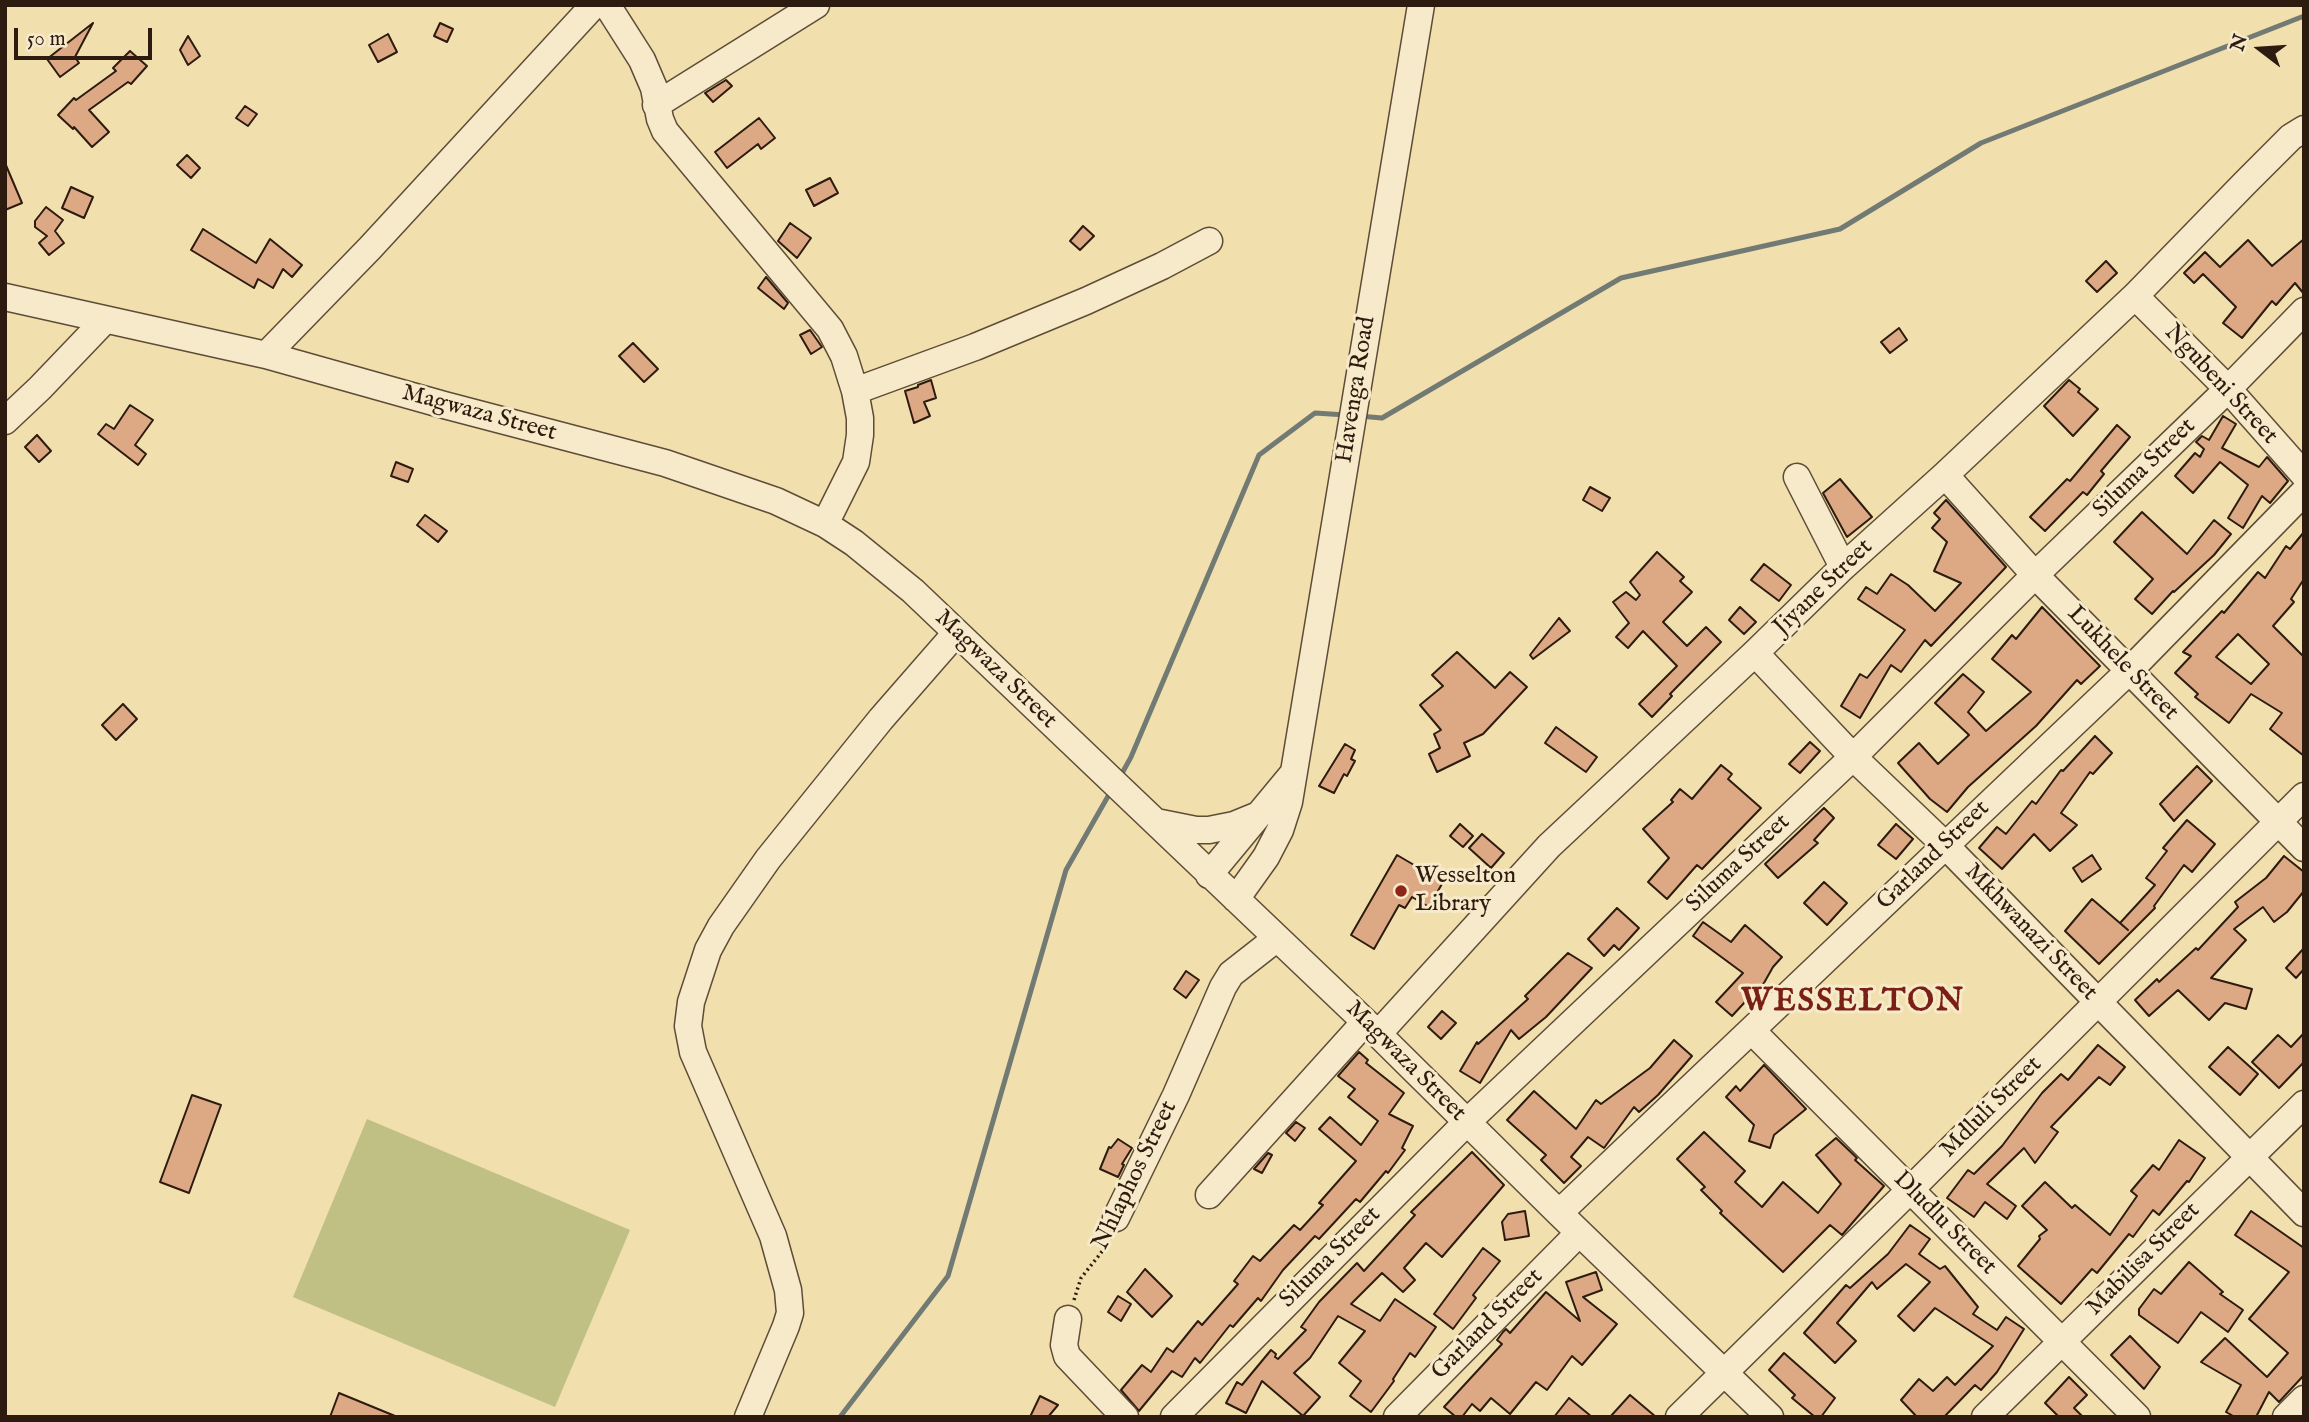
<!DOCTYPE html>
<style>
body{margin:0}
#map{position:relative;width:2309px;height:1422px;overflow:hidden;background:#f1dfad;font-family:"IM FELL English",serif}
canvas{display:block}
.frame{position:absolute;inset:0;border:7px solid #2d1b10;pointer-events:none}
.north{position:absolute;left:2225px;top:14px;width:70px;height:70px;-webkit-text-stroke:5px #f6eaca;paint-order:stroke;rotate:287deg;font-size:19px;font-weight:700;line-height:28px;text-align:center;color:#2d1b10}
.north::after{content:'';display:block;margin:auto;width:24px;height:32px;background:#2d1b10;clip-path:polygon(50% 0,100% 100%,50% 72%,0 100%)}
.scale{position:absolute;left:14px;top:28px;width:138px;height:32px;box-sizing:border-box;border:4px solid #2d1b10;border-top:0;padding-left:9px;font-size:21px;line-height:24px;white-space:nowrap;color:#2d1b10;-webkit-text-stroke:5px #f6eaca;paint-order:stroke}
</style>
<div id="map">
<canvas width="2309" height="1422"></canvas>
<div class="frame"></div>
<div class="north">N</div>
<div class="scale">50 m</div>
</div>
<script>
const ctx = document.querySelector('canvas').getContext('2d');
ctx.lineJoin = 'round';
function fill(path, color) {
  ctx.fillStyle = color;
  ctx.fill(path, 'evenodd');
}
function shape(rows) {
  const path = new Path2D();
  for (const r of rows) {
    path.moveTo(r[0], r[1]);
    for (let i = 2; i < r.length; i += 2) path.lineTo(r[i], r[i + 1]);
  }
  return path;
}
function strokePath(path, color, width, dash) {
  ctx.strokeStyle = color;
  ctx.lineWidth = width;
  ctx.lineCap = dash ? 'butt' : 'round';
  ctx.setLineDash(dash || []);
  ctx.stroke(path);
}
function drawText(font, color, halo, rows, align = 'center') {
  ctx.font = font + ' "IM FELL English",serif';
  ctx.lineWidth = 6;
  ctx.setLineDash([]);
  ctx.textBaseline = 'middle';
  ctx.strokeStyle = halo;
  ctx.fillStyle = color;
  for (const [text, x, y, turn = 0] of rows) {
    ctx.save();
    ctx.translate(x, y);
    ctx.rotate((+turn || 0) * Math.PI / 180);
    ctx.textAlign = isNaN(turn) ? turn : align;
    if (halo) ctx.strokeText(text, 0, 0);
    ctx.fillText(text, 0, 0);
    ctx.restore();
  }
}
fill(shape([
 [367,1119,630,1230,555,1407,293,1297]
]), '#c0c085');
strokePath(shape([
 [1359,416,1382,418,1621,278,1840,229,1981,143,2304,16],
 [1120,777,1131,757,1259,455,1315,413,1346,415],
 [840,1417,948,1276,1066,870,1111,791]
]), '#727a74', 5);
const building = shape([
 [93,23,75,57,79,63,60,77,47,59,93,23],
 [440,23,453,29,447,42,434,36,440,23],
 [388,34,397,52,378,62,369,45,388,34],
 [188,36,200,56,188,65,180,50,188,36],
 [130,51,147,66,131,84,128,82,89,110,109,132,92,147,74,127,73,129,58,115,74,98,76,100,116,71,113,68,130,51],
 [726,80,732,86,713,102,705,93,726,80],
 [245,106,257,114,248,126,236,118,245,106],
 [759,118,775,138,761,149,758,144,727,168,715,152,759,118],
 [187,155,200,168,191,178,177,165,187,155],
 [5,163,22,203,5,210,5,163],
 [830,178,838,193,814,206,806,190,830,178],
 [71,187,93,197,84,218,62,208,71,187],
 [46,207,63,220,55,231,64,243,49,255,39,243,47,236,35,227,35,221,46,207],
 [790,223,811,238,797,258,778,241,790,223],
 [1083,226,1094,236,1080,250,1070,241,1083,226],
 [203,229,256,263,270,239,302,265,292,277,283,269,273,288,258,279,254,288,191,250,203,229],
 [2304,239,2304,294,2295,283,2276,305,2272,301,2242,338,2223,323,2236,307,2203,274,2194,283,2184,273,2205,252,2220,267,2248,240,2272,266,2304,239],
 [2106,261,2117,273,2097,292,2086,281,2106,261],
 [766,277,788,303,784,309,758,288,766,277],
 [1899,328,1907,340,1890,353,1881,342,1899,328],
 [810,330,822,347,811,354,800,335,810,330],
 [633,343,658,369,644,382,619,356,633,343],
 [931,380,936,398,924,402,930,416,914,423,905,391,918,387,918,385,931,380],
 [2069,380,2080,389,2078,392,2098,409,2073,436,2044,406,2069,380],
 [130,405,153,420,135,445,146,454,138,465,98,434,106,424,114,429,130,405],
 [2223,416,2236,424,2222,448,2259,467,2267,457,2288,481,2270,503,2262,496,2243,528,2228,518,2248,485,2220,462,2193,493,2175,476,2195,453,2200,457,2204,449,2196,442,2202,436,2209,440,2223,416],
 [2117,425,2130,437,2101,471,2104,474,2087,495,2083,492,2045,531,2030,517,2067,479,2070,481,2117,425],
 [37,435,51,451,39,462,25,447,37,435],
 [396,462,413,469,408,482,391,476,396,462],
 [1840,479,1872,517,1847,537,1823,493,1840,479],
 [1590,487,1610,498,1602,511,1583,500,1590,487],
 [1946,500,2006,567,1931,646,1925,640,1901,672,1891,665,1860,718,1841,706,1860,674,1867,678,1905,630,1858,599,1866,587,1877,594,1891,574,1908,585,1935,611,1961,583,1934,571,1947,542,1932,528,1940,519,1934,513,1946,500],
 [2142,512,2187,554,2214,520,2231,534,2214,555,2174,592,2173,591,2152,614,2135,599,2153,579,2114,542,2142,512],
 [425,515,447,531,438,542,417,525,425,515],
 [2304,532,2304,579,2291,599,2294,602,2273,626,2304,657,2304,756,2270,729,2282,713,2251,694,2229,723,2195,697,2198,694,2175,673,2191,656,2183,652,2222,611,2224,613,2258,572,2265,578,2286,546,2290,549,2304,532],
 [2238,634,2269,664,2251,684,2216,657,2238,634],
 [1657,552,1684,577,1680,581,1692,592,1663,622,1687,646,1706,627,1721,642,1670,694,1672,696,1652,717,1639,704,1677,666,1643,631,1628,648,1616,637,1629,623,1613,602,1626,592,1636,600,1640,595,1630,582,1657,552],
 [1764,564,1791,585,1779,601,1751,580,1764,564],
 [1740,607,1756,622,1744,634,1729,620,1740,607],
 [2042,607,2100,666,2081,684,2077,680,2036,726,1968,787,1947,812,1930,799,1898,763,1919,743,1938,764,1969,735,1935,703,1963,674,1984,692,1968,712,1986,731,2031,692,1992,659,2012,635,2016,639,2042,607],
 [1559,618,1570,631,1533,659,1530,655,1559,618],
 [1457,652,1495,688,1510,672,1527,687,1483,734,1464,743,1470,756,1437,772,1429,754,1440,748,1434,734,1441,730,1420,705,1443,686,1432,675,1457,652],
 [123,704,137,719,116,740,102,725,123,704],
 [1556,727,1597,757,1586,772,1545,743,1556,727],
 [2095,736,2112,753,2093,774,2090,772,2061,813,2077,825,2050,851,2034,834,2002,869,1979,848,1997,827,2006,834,2032,801,2036,804,2061,770,2063,771,2095,736],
 [1810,742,1820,751,1800,773,1789,764,1810,742],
 [1345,744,1355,750,1351,759,1355,761,1347,776,1344,774,1334,793,1319,786,1345,744],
 [1721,765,1732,774,1728,779,1761,808,1702,869,1697,865,1667,899,1648,882,1669,858,1643,829,1673,802,1671,800,1680,789,1692,799,1721,765],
 [2197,766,2212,781,2174,821,2160,804,2197,766],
 [1824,808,1834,818,1814,840,1818,843,1778,878,1765,864,1824,808],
 [2187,820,2215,844,2192,872,2184,865,2154,906,2155,908,2099,964,2065,931,2092,899,2128,930,2120,923,2155,885,2146,878,2167,851,2163,848,2187,820],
 [1460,824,1473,836,1463,847,1450,836,1460,824],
 [1896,824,1913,839,1896,859,1878,845,1896,824],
 [1482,834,1504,853,1491,868,1469,848,1482,834],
 [1397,855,1443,882,1429,907,1412,897,1405,908,1399,905,1374,949,1351,935,1397,855],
 [2092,855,2101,869,2082,882,2073,868,2092,855],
 [2284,856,2304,872,2304,891,2287,912,2274,922,2263,907,2234,929,2246,940,2211,978,2252,989,2246,1009,2225,1003,2209,1020,2178,990,2149,1016,2135,1000,2157,979,2159,982,2196,948,2198,950,2238,907,2235,902,2266,878,2284,856],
 [1824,882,1847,903,1827,925,1804,903,1824,882],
 [1617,908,1639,928,1619,950,1614,945,1604,956,1588,939,1617,908],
 [1703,922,1731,942,1745,925,1782,957,1773,967,1760,990,1757,989,1732,1016,1716,1002,1743,973,1693,936,1703,922],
 [2304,948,2304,969,2296,978,2286,968,2304,948],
 [1568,953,1592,968,1546,1017,1519,1039,1511,1030,1480,1083,1460,1071,1477,1042,1478,1044,1528,999,1525,996,1568,953],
 [1186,971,1199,980,1186,998,1174,989,1186,971],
 [1442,1011,1456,1023,1441,1039,1428,1027,1442,1011],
 [2304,1033,2304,1062,2279,1088,2252,1062,2278,1035,2291,1047,2304,1033],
 [1674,1040,1692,1056,1658,1095,1639,1112,1634,1107,1604,1148,1588,1137,1571,1157,1581,1166,1564,1183,1541,1160,1546,1155,1507,1120,1534,1091,1576,1129,1596,1100,1601,1104,1650,1068,1674,1040],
 [2098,1045,2125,1067,2110,1085,2099,1077,2051,1127,2058,1132,2035,1163,2024,1148,1987,1184,2016,1206,2007,1219,1985,1202,1974,1217,1947,1198,1968,1170,1974,1174,2002,1146,2042,1093,2061,1074,2068,1080,2098,1045],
 [2228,1047,2258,1074,2240,1095,2209,1067,2228,1047],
 [1359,1052,1368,1060,1366,1063,1404,1093,1389,1114,1413,1126,1402,1148,1405,1150,1388,1173,1386,1171,1360,1202,1356,1199,1319,1239,1315,1236,1283,1270,1261,1301,1258,1298,1233,1327,1230,1325,1200,1363,1195,1358,1182,1377,1172,1371,1139,1411,1121,1390,1142,1365,1151,1372,1167,1348,1173,1352,1198,1321,1202,1325,1238,1284,1234,1281,1253,1256,1260,1261,1294,1225,1300,1230,1323,1205,1319,1203,1356,1161,1319,1129,1330,1117,1361,1145,1378,1121,1348,1097,1355,1089,1338,1076,1359,1052],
 [1764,1065,1806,1109,1774,1135,1770,1148,1749,1141,1754,1125,1726,1097,1736,1086,1740,1091,1764,1065],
 [192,1095,221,1105,189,1193,160,1182,192,1095],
 [1296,1122,1305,1128,1295,1141,1286,1133,1296,1122],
 [1704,1132,1745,1171,1735,1182,1762,1207,1783,1182,1818,1213,1841,1184,1816,1155,1836,1138,1857,1158,1855,1160,1884,1186,1842,1235,1830,1225,1783,1272,1720,1213,1722,1211,1701,1190,1705,1187,1677,1159,1704,1132],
 [1118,1139,1132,1148,1122,1164,1124,1165,1118,1177,1100,1169,1109,1147,1111,1148,1118,1139],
 [2179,1140,2205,1158,2189,1182,2187,1181,2159,1215,2153,1210,2133,1237,2129,1234,2097,1273,2092,1269,2061,1304,2018,1266,2040,1239,2039,1236,2047,1230,2022,1206,2045,1182,2072,1208,2075,1205,2110,1235,2137,1196,2131,1191,2153,1165,2159,1170,2179,1140],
 [1472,1152,1504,1185,1442,1257,1426,1243,1404,1268,1415,1280,1403,1292,1382,1273,1351,1304,1380,1321,1395,1299,1436,1327,1415,1357,1410,1353,1393,1379,1394,1381,1371,1412,1350,1396,1361,1381,1339,1363,1365,1331,1338,1316,1310,1358,1294,1373,1320,1397,1303,1416,1262,1381,1246,1413,1226,1403,1237,1382,1242,1385,1271,1350,1276,1354,1275,1357,1278,1359,1306,1330,1301,1327,1319,1302,1357,1263,1364,1271,1415,1215,1411,1212,1472,1152],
 [1268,1153,1272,1155,1262,1173,1254,1169,1268,1153],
 [1525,1211,1529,1236,1505,1240,1502,1222,1508,1214,1525,1211],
 [2251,1211,2304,1248,2304,1375,2279,1402,2269,1392,2256,1417,2235,1417,2226,1412,2241,1385,2201,1362,2225,1338,2267,1377,2288,1353,2249,1319,2289,1272,2235,1235,2251,1211],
 [1910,1225,1930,1239,1919,1254,1940,1269,1945,1266,1978,1307,1973,1314,1997,1330,2006,1317,2024,1329,1997,1372,1981,1390,1975,1385,1944,1417,1917,1417,1901,1400,1919,1379,1933,1391,1947,1377,1955,1385,1993,1346,1935,1308,1914,1331,1898,1316,1930,1282,1906,1264,1877,1289,1872,1282,1837,1323,1856,1341,1835,1363,1804,1333,1846,1285,1850,1288,1888,1254,1910,1225],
 [1483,1248,1500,1261,1473,1295,1476,1298,1453,1329,1434,1314,1483,1248],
 [2189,1262,2223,1292,2220,1294,2243,1310,2228,1332,2201,1312,2178,1343,2139,1315,2139,1309,2154,1289,2161,1294,2189,1262],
 [1145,1269,1172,1296,1152,1317,1127,1292,1145,1269],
 [1596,1272,1602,1290,1583,1297,1617,1324,1582,1365,1572,1356,1547,1390,1536,1382,1510,1414,1491,1398,1480,1411,1472,1404,1462,1417,1456,1417,1444,1407,1502,1344,1497,1340,1503,1332,1506,1329,1510,1333,1546,1292,1580,1321,1566,1282,1596,1272],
 [1118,1296,1131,1304,1121,1321,1108,1312,1118,1296],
 [2130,1336,2160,1367,2144,1389,2111,1355,2130,1336],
 [1784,1353,1835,1398,1821,1417,1815,1417,1792,1398,1795,1395,1769,1370,1784,1353],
 [2069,1377,2087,1395,2074,1408,2083,1417,2059,1417,2045,1403,2069,1377],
 [339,1393,395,1416,395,1417,330,1417,339,1393],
 [1630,1395,1656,1417,1610,1417,1630,1395],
 [1040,1396,1058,1405,1048,1417,1030,1417,1040,1396],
 [1569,1398,1592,1417,1554,1417,1569,1398]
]);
fill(building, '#dca984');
strokePath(building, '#2d1b10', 2);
const minor = shape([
 [607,5,642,60,654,88,660,119,665,131,830,329,844,356,855,391,860,418,860,435,856,462,825,524],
 [656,105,816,5],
 [2135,296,2228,389,2304,475],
 [5,297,266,355,444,405,665,463,776,501,825,524,854,543,913,591,1378,1034,1559,1213,1770,1417],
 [266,355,370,248,594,5],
 [855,391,975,347,1086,301,1162,266,1209,241],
 [5,421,40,388,105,320],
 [1945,475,2035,575,2304,848],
 [1797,477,1843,567],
 [1755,653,1853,757,1945,845,2304,1213],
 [1156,822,1196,830,1209,830,1234,825,1256,816],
 [1209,875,1291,776],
 [1236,899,1266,857,1280,830,1289,802,1421,5],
 [1752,1031,2137,1417],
 [1378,1034,1549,846,1755,653,1843,567,1945,475,2135,296,2245,183,2291,137,2304,129],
 [1209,1195,1365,1022],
 [1559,1213,2129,671,2304,492],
 [1116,1218,1176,1095,1223,987,1231,974,1277,938],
 [1068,1319,1064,1345,1067,1356,1125,1417],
 [748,1417,786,1326,790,1313,788,1290,773,1236,693,1052,688,1026,691,1002,708,950,721,926,768,859,881,719,956,633],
 [1174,1417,1466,1123,1853,757,2035,575,2228,389,2304,311],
 [1397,1417,1579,1233],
 [1679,1417,1910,1190,2304,796],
 [1985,1417,2304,1104],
 [2286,1417,2304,1399]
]);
strokePath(minor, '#5e4c37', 29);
strokePath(shape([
 [1074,1300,1081,1278,1108,1244,1110,1239]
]), '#2d1b10', 3.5, [2, 3.5]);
strokePath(minor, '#f6eaca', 26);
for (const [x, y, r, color] of [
 [1401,891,7,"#8f2418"]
]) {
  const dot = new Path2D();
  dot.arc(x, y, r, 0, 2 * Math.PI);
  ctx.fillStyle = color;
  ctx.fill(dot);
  strokePath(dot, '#f6eaca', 2.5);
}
drawText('24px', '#2d1b10', '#f6eaca', [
 ["Ngubeni Street",2220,385,47],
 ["Havenga Road",1357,390,-81],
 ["Magwaza Street",479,414,15],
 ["Siluma Street",2145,469,-44],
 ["Jiyane Street",1824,588,-44],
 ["Lukhele Street",2122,664,46],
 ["Magwaza Street",995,670,44],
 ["Garland Street",1934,856,-44],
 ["Siluma Street",1739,864,-43],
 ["Mkhwanazi Street",2030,933,46],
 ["Magwaza Street",1405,1062,45],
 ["Mdluli Street",1992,1108,-45],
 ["Nhlaphos Street",1136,1176,-64],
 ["Dludlu Street",1944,1224,45],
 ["Siluma Street",1331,1258,-45],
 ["Mabilisa Street",2144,1260,-45],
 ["Garland Street",1488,1325,-45]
]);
drawText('24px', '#2d1b10', '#f6eaca', [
 ["Wesselton",1415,877],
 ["Library",1415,905]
], 'left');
ctx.letterSpacing = '2px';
drawText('bold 32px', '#7a1f14', '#f6eaca', [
 ["WESSELTON",1853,1003]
]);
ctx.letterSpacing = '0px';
</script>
